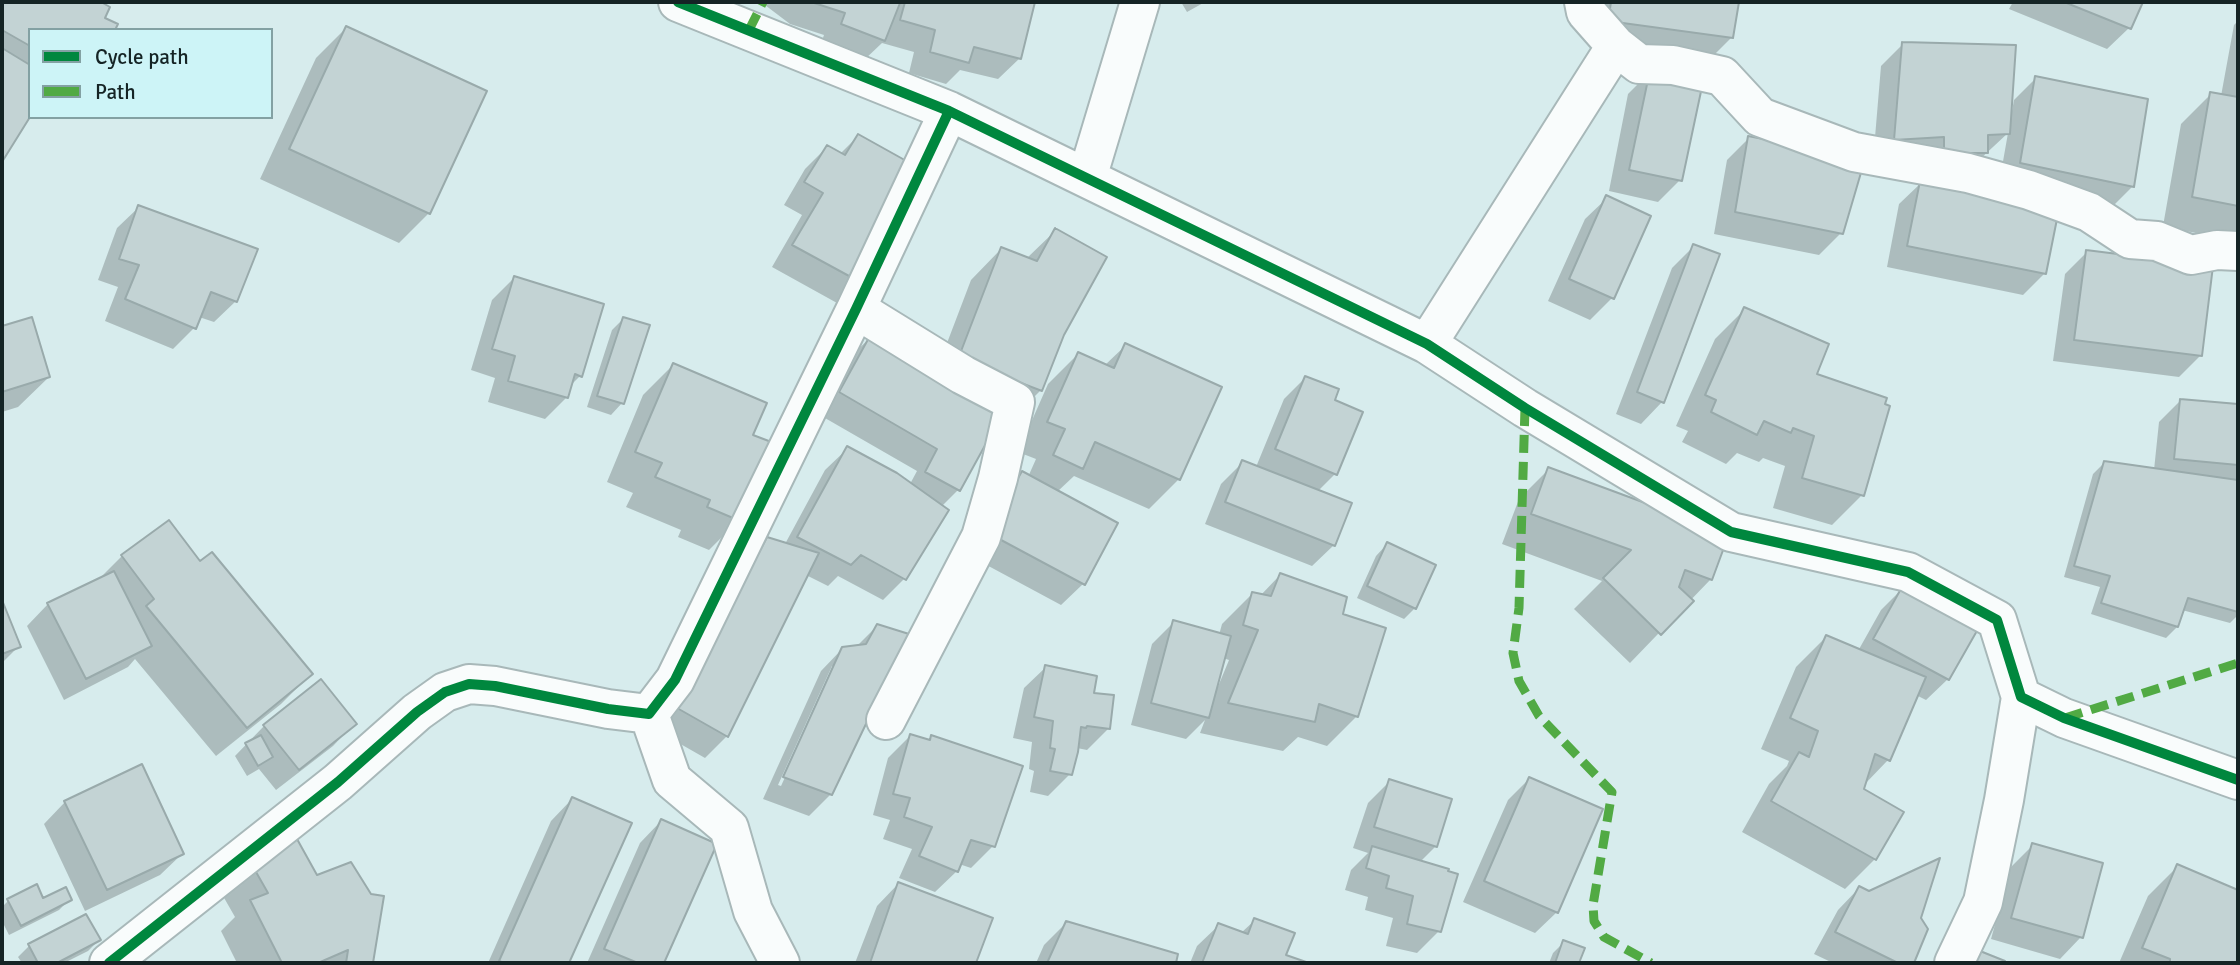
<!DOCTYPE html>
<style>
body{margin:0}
#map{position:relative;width:2240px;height:965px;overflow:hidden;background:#d7eced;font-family:Signika,sans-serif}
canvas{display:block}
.frame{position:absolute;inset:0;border:4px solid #152425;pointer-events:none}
.legend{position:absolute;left:28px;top:28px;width:245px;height:91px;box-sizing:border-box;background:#cdf4f7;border:2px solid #83a1a3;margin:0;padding:9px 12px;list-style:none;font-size:21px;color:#152425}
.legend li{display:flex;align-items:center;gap:14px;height:35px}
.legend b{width:35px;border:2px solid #83a1a3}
</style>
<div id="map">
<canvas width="2240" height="965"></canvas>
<div class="frame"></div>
<ul class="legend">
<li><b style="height:9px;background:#00873e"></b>Cycle path</li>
<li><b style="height:9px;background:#51aa44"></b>Path</li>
</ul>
</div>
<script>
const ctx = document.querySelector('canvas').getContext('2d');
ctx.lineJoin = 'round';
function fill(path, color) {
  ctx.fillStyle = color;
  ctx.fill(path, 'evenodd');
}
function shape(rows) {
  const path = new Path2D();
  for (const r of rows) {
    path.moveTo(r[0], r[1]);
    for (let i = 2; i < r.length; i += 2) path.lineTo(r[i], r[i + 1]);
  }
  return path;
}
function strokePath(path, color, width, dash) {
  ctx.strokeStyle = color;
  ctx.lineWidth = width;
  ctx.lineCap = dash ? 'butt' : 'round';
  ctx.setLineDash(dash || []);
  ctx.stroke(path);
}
fill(shape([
 [2,2,106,2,102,5,30,30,30,114,2,158],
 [761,2,1034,2,1020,58,998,79,960,70,946,84,909,73,914,52,882,43,862,62,820,46,824,35,790,24],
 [1181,2,1205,2,1187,12],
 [1579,2,1737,2,1732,37,1710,59,1588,42],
 [2013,2,2141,2,2129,28,2107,49,2009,9],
 [2238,21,2238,245,2233,241,2163,226,2181,124,2211,94,2221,96,2234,25],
 [346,28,429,213,399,243,260,179,316,58],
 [1903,44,2010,110,2012,111,2014,100,2036,78,2133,186,2111,208,1999,184,2008,133,1964,174,1873,161,1881,66],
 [1650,72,1680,180,1658,202,1609,191,1628,94],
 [858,136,859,281,837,303,772,267,802,215,784,205,805,169,827,147,840,154],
 [1749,138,1841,233,1819,255,1714,234,1727,160],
 [1921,183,2045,273,2023,295,1887,267,1899,204],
 [1607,198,1612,298,1590,320,1548,301,1585,219],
 [139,207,236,301,214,322,199,317,194,328,173,349,105,321,118,287,98,280,117,228],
 [1055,231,1063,334,1041,390,1011,420,999,416,958,490,941,507,904,579,883,600,838,576,828,586,806,575,727,736,705,758,656,730,746,561,768,539,785,544,825,470,847,449,910,484,917,471,818,414,850,357,872,336,936,372,971,280,1001,249,1026,259],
 [1694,246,1662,402,1641,424,1616,414,1672,268],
 [2087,252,2201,355,2179,377,2053,361,2065,274],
 [514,278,580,376,570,386,567,397,545,419,488,402,495,378,471,370,492,300],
 [1745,309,1814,375,1862,495,1832,525,1773,508,1785,466,1763,458,1759,462,1737,453,1726,464,1682,442,1688,431,1676,426,1715,339],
 [31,319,49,377,18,407,2,412,2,328],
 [623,319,622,403,611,415,587,407,612,330],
 [1126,345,1179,479,1149,509,1074,476,1057,492,1083,584,1061,605,968,555,1001,495,1022,473,1028,477,1036,459,1018,452,1048,384,1078,354,1104,366],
 [673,365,751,436,739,520,709,550,678,537,681,530,626,507,633,493,607,482,643,395],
 [1305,378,1333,401,1335,474,1318,491,1334,545,1312,566,1205,524,1221,484,1243,462,1256,467,1284,399],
 [2180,401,2238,406,2238,615,2230,623,2182,610,2177,627,2166,638,2091,614,2100,587,2064,577,2093,474,2104,463,2154,470,2159,422],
 [1549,469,1711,579,1630,663,1574,609,1602,581,1502,544,1519,499],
 [169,522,200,564,311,674,281,704,216,756,135,659,128,667,64,700,27,626,48,604,98,580,122,556],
 [1387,544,1415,608,1404,619,1357,598,1376,556],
 [1280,575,1341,616,1357,716,1327,746,1298,737,1283,751,1200,733,1205,720,1186,739,1131,725,1152,644,1174,622,1219,635,1222,624,1252,594,1260,596],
 [1223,658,1229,660,1217,689,1215,688],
 [1902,589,1948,679,1926,700,1916,695,1888,760,1863,786,1875,859,1845,889,1742,832,1769,784,1787,766,1789,761,1761,749,1796,667,1826,637,1858,651,1881,610],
 [2,604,19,646,2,663],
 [877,626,831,794,809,816,763,799,821,671,843,648,856,647],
 [832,666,836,666,781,786,778,785],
 [1046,667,1092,694,1109,728,1087,750,1077,748,1070,774,1048,796,1030,792,1034,771,1029,769,1032,742,1013,738,1024,688],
 [320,681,354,724,333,746,276,790,259,769,247,776,235,756,264,726],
 [910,736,928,741,931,737,993,846,971,868,959,864,957,871,935,892,899,878,912,849,883,839,890,820,873,815,888,758],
 [1529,779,1557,912,1535,933,1463,902,1508,800],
 [1390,781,1436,846,1420,862,1439,931,1417,953,1386,946,1393,918,1365,910,1368,897,1345,890,1351,870,1368,853,1353,848,1368,803],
 [572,799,629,824,567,963,488,963,551,821],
 [65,802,182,854,160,875,85,911,44,824],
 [661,821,714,845,662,963,587,963,640,843],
 [2033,845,2081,937,2060,959,1991,939,2011,867],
 [253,866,316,877,382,898,371,963,237,963,221,931,235,917,223,896],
 [2178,866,2238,893,2238,963,2119,963,2148,896],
 [898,884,991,920,974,963,855,963,877,906],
 [36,887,43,901,70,899,59,910,9,935,2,921,2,907,8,901],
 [1859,888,1926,930,1912,963,1833,963,1814,954,1838,910],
 [1255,920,1283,956,1304,963,1190,963,1197,946,1219,925,1241,933],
 [1066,923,1176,956,1174,963,1036,963,1044,945],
 [99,940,88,951,64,963,22,963,18,957,29,946],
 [1564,942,1583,949,1577,963,1549,963,1553,953]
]), '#0003');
const building = shape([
 [2,2,101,2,110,7,105,18,118,24,115,30,30,30,30,46,2,30,2,2],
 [811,2,896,2,900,3,885,41,841,24,845,13,811,2],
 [905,2,1035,2,1021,59,974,47,969,63,930,52,935,30,900,20,905,2],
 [1611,2,1739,2,1733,38,1608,21,1611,2],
 [2064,2,2143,2,2131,29,2064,2],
 [346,26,487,91,430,214,289,149,346,26],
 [1902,42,2016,45,2010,134,1988,135,1988,153,1944,153,1944,137,1894,140,1902,42],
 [2,48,30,65,30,117,2,162,2,48],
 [1650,70,1703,82,1682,181,1629,170,1650,70],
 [2035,76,2148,99,2134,187,2020,163,2035,76],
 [2210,92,2238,97,2238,206,2192,197,2210,92],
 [858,134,919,168,860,282,792,245,823,193,804,182,827,145,845,155,858,134],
 [1748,136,1865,159,1843,234,1735,212,1748,136],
 [1920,181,2059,209,2046,274,1907,246,1920,181],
 [1606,195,1651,216,1614,299,1569,279,1606,195],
 [138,205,258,249,237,302,211,292,196,329,125,299,139,265,119,259,138,205],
 [1055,228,1107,257,1064,335,1042,391,958,359,1001,247,1037,261,1055,228],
 [1693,244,1720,254,1664,403,1637,392,1693,244],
 [2086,250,2213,266,2202,356,2074,340,2086,250],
 [514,276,604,304,582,377,575,374,568,398,508,381,515,356,492,349,514,276],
 [1744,307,1829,344,1817,374,1887,398,1885,404,1890,406,1864,496,1802,478,1814,436,1793,428,1791,433,1764,421,1757,435,1711,412,1716,400,1705,395,1744,307],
 [32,317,50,377,2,392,2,326,32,317],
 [623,317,650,325,624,404,597,396,623,317],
 [871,334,1005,409,960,491,925,472,937,449,839,392,871,334],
 [1125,343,1222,387,1180,480,1095,442,1083,469,1053,455,1065,429,1047,422,1078,352,1114,368,1125,343],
 [673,363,767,403,753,435,774,443,740,521,707,507,710,500,655,477,662,463,635,452,673,363],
 [1305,376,1339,389,1335,400,1363,412,1337,475,1275,449,1305,376],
 [2180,399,2238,404,2238,465,2174,459,2180,399],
 [847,446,897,473,949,510,906,580,861,555,851,565,797,537,847,446],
 [1242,460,1352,503,1335,546,1225,502,1242,460],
 [2104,461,2238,480,2238,612,2188,598,2178,627,2101,603,2110,576,2074,566,2104,461],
 [1548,467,1729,534,1712,580,1685,570,1679,587,1694,601,1661,635,1603,578,1631,550,1531,514,1548,467],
 [1022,471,1118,523,1085,585,988,533,1022,471],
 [169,520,200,561,212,552,313,674,247,728,146,606,154,599,121,555,169,520],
 [767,537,819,553,728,737,677,708,767,537],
 [1387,542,1436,565,1416,609,1367,586,1387,542],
 [114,571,152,646,86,679,47,603,114,571],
 [1280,573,1347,597,1343,614,1386,628,1358,717,1319,704,1315,722,1228,703,1258,630,1243,625,1252,592,1271,596,1280,573],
 [1902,587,1978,629,1949,680,1873,639,1902,587],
 [2,600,21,647,2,654,2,600],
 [1173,620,1231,636,1209,718,1151,703,1173,620],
 [877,624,909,634,832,795,783,777,842,647,866,644,877,624],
 [1826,635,1926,677,1890,761,1875,754,1864,789,1904,812,1876,860,1771,801,1799,752,1809,757,1818,731,1790,718,1826,635],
 [1045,665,1097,676,1094,693,1114,695,1110,729,1087,726,1086,728,1081,727,1078,752,1072,775,1050,771,1055,749,1050,748,1053,721,1034,717,1045,665],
 [321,679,357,724,299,770,263,725,321,679],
 [910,734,930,740,931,735,1023,766,995,847,971,840,958,872,919,856,932,827,904,817,910,798,893,794,910,734],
 [261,735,273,757,258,766,245,743,261,735],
 [142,764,184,854,107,890,64,801,142,764],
 [1529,777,1603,809,1558,913,1484,881,1529,777],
 [1389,779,1452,799,1437,847,1374,827,1389,779],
 [572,797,632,823,569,963,504,963,499,961,572,797],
 [661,819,717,844,664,963,638,963,604,949,661,819],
 [297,839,317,875,351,862,371,894,384,896,373,963,346,963,348,950,318,963,282,963,250,900,268,893,252,865,297,839],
 [2032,843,2103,863,2083,938,2011,918,2032,843],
 [1372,846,1449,869,1448,871,1458,874,1441,932,1407,924,1413,896,1386,888,1389,876,1366,868,1372,846],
 [1940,858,1921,918,1928,929,1914,963,1898,963,1835,932,1859,886,1869,891,1940,858],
 [2177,864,2238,890,2238,963,2170,963,2170,959,2142,948,2177,864],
 [898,882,993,918,976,963,870,963,898,882],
 [37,884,43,898,66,887,72,900,21,926,7,899,37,884],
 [86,914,101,940,57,963,38,963,28,944,86,914],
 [1254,918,1295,933,1286,955,1309,963,1202,963,1218,923,1248,934,1254,918],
 [1066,921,1178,954,1176,963,1047,963,1066,921],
 [1563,940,1585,948,1579,963,1555,963,1563,940],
 [1975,949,2005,961,2004,963,1970,963,1975,949]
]);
fill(building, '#c3d3d4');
strokePath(building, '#99aaab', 2);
const minor = shape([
 [678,2,949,111,1427,344,1525,408,1731,532,1908,572,1997,620,2021,697,2064,718,2238,780],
 [1584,2,1586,12,1616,46,1639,64,1673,65,1722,76,1760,117,1854,152,1968,173,2029,190,2089,212,2130,239,2157,241,2191,255,2217,250,2238,251],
 [1087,178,1140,2],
 [856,309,963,375,1015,402,998,478,981,537,886,720],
 [1427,344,1616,46],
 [649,714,672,780,729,828,753,911,780,963],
 [109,963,338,782,417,712,445,692,469,684,495,686,608,709,649,714,675,680,856,309,949,111],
 [1954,963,1983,902,2004,800,2021,697]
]);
strokePath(minor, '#a8b8b9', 42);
strokePath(minor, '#f9fcfc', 38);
strokePath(shape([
 [749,30,763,2],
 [1525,408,1519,608,1513,653,1519,681,1539,716,1612,792,1593,905,1594,921,1604,937,1651,963],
 [2065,718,2238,663]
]), '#51aa44', 9, [18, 9]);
strokePath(shape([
 [678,2,949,111,1427,344,1525,408,1731,532,1908,572,1997,620,2021,697,2064,718,2238,780],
 [109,963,338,782,417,712,445,692,469,684,495,686,608,709,649,714,675,680,856,309,949,111]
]), '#00873e', 10);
</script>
